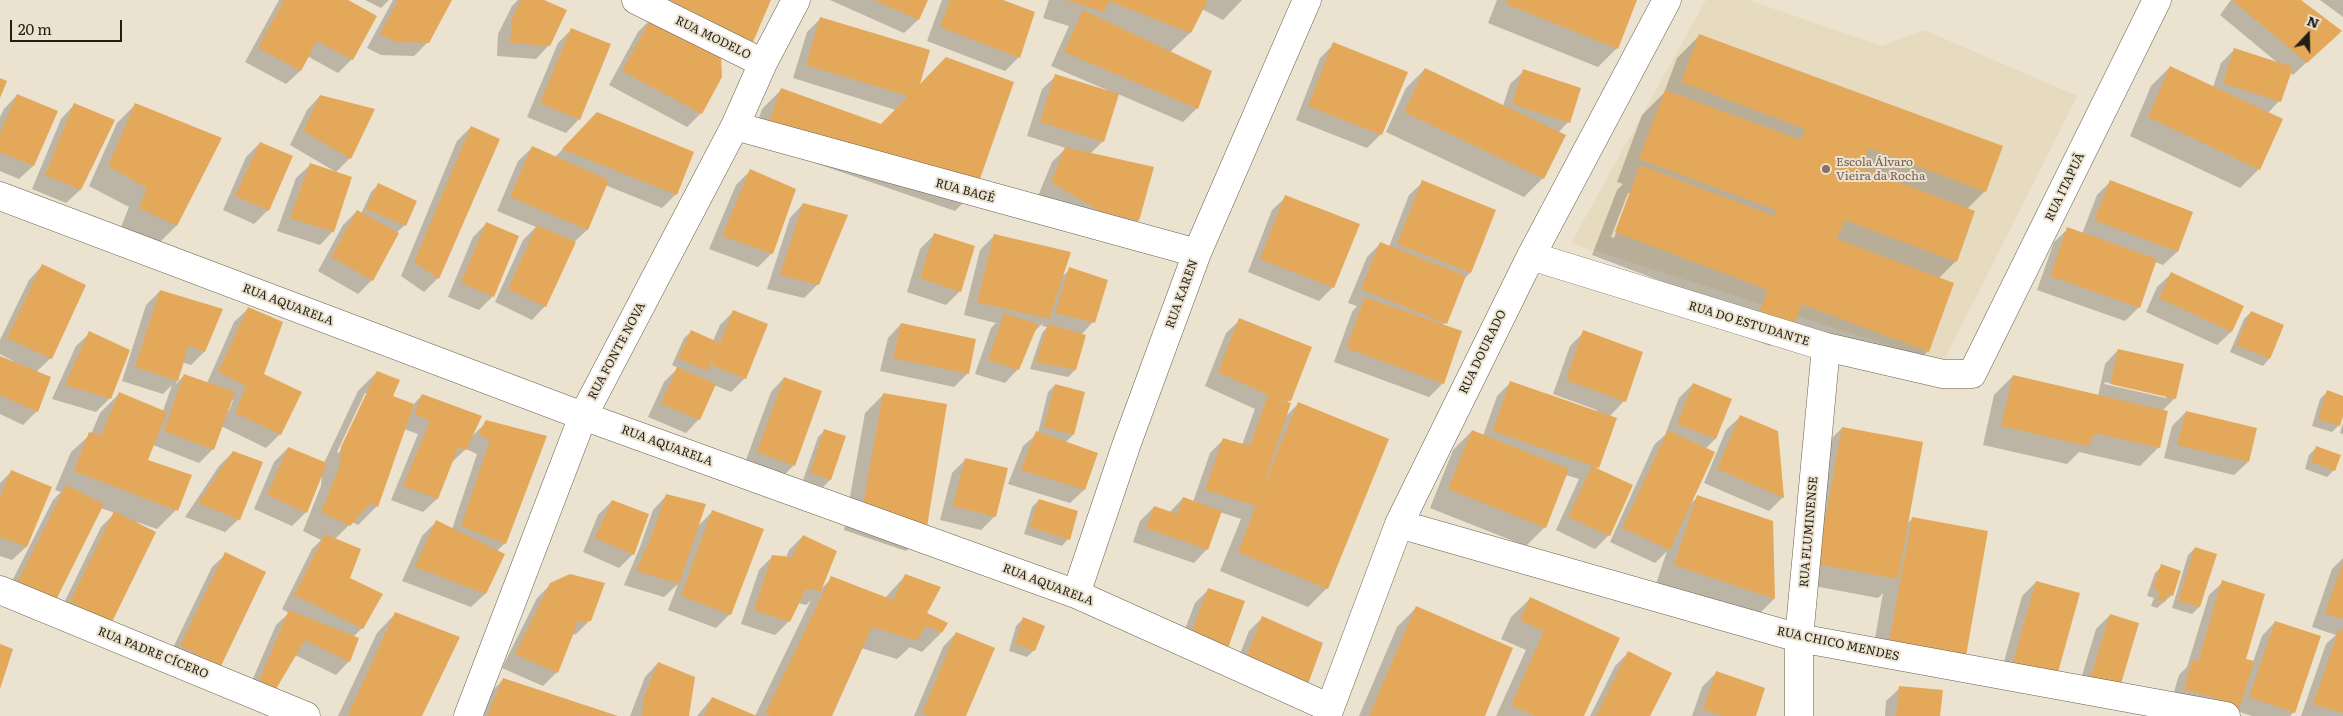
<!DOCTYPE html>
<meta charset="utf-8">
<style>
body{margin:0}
#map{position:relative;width:2343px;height:716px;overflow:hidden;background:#ebe2cf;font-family:Literata,serif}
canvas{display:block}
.north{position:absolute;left:2283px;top:10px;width:50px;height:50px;-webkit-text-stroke:4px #ebe2cf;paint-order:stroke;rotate:21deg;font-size:14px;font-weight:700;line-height:20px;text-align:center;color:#211e17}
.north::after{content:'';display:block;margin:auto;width:18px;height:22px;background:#211e17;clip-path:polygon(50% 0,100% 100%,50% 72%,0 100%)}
.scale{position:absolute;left:10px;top:20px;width:112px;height:22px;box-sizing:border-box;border:2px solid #211e17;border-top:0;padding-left:6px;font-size:15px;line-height:18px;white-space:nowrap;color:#211e17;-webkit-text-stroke:4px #ebe2cf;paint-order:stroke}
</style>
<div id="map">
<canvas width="2343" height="716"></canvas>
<div class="north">N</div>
<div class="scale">20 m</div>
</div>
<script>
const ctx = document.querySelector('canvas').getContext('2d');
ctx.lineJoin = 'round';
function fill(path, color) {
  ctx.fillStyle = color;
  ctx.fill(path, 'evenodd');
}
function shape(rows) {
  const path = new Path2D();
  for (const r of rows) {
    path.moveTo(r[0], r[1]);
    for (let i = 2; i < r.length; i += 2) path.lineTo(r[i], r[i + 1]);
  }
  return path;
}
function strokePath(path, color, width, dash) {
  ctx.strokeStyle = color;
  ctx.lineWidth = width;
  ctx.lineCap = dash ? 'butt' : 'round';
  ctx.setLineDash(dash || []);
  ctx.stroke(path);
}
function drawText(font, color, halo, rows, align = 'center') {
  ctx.font = font + ' Literata,serif';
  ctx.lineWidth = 4;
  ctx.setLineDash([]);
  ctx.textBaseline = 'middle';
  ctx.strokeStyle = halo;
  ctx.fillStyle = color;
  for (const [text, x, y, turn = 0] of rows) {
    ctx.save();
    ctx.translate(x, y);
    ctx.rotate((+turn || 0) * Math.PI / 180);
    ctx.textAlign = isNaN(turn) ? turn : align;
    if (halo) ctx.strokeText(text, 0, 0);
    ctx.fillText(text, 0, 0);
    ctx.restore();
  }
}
fill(shape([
 [1706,0,1748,0,1882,46,1924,30,2077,96,1943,363,1571,243]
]), '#e6dabf');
fill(shape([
 [279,0,346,0,352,59,338,73,307,56,300,71,286,84,245,62],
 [365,0,389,0,381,8],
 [393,0,450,0,428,42,414,56,381,55,367,48],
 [518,0,541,0,549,45,536,59,497,56,498,34,512,6],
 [627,0,770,0,752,42,733,61,720,54,701,113,687,127,609,85,638,32,651,19],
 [830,0,927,0,918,20,904,33],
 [942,0,999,0,1019,57,1005,71,927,41],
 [1049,0,1242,0,1223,20,1202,9,1190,33,1170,52,1197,108,1183,122,1118,94,1103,141,1090,154,1138,221,1124,234,1038,196,1052,162,1066,148,1027,136,1042,89,1056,76,1107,91,1107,90,1051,66,1069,26,1043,18],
 [1497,0,1636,0,1617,48,1598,67,1488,23],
 [2231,0,2299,0,2326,44,2293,75,2289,72,2279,101,2268,113,2259,169,2240,188,2130,136,2151,86,2170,67,2213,87,2221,63,2235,49,2279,64,2220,15],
 [2320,0,2343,0,2343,17],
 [820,19,917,88,974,192,955,211,751,141,762,109,781,90,881,125,896,110,793,78,807,32],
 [571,30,579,119,566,133,527,117,558,43],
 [1700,35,1985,191,1967,209,1956,261,1938,279,1928,351,1905,374,1787,330,1770,346,1738,334,1746,313,1592,255,1617,190,1623,184,1617,182,1642,115,1664,93,1677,58],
 [1628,193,1631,193,1614,238,1611,237],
 [1334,44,1381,134,1367,148,1296,120,1320,58],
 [1425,69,1503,106,1510,84,1524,71,1568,122,1558,133,1543,178,1524,197,1386,132,1406,88],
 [17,95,33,166,19,179,0,171,0,117,4,109],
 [320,96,350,158,336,172,290,145,307,110],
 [136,104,220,138,176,226,157,245,121,227,129,207,89,186,117,123],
 [74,105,113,121,80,190,66,203,32,189,61,119],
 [471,127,438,278,424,292,401,276,457,141],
 [584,128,676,194,662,208,605,185,587,230,573,243,545,306,532,320,495,302,523,240,536,227,497,211,518,161,532,148,555,157],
 [260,143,268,210,254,224,223,210,246,157],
 [310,165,333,231,320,245,277,231,296,178],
 [750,171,772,253,758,267,709,249,736,185],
 [1423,182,1470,273,1463,280,1443,326,1443,383,1429,397,1334,362,1352,312,1357,306,1348,303,1367,257,1380,244,1389,247,1409,195],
 [2110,182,2192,213,2177,252,2163,265,2155,262,2139,307,2125,321,2037,290,2054,242,2068,229,2082,234,2097,195],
 [378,185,405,225,396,233,372,280,358,294,318,271,343,225,357,211,361,214,371,192],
 [1286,197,1333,287,1319,301,1248,272,1272,210],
 [803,204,818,284,804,298,767,289,790,218],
 [487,223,493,296,479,310,448,297,473,237],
 [934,235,960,291,946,305,907,292,920,249],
 [994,236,1061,278,1070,269,1093,322,1081,335,1075,370,1068,377,1030,369,1042,333,1047,327,1042,326,1043,323,1034,332,1018,369,1005,383,975,374,991,328,996,323,964,315,980,250],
 [42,266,51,358,36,372,37,411,23,425,0,414,0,358,12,362,13,361,0,354,0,340,29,280],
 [2171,274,2242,307,2231,332,2217,345,2146,312,2157,287],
 [160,291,222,309,204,352,191,365,182,362,176,384,184,375,207,383,234,322,248,309,263,374,280,434,266,448,221,426,213,449,199,463,153,445,147,460,176,510,157,529,137,522,111,621,58,615,101,527,115,513,101,508,4,597,53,500,61,492,55,490,71,452,91,434,100,413,119,394,163,411,172,385,163,394,122,381,146,305],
 [231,399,233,400,229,411,227,410],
 [734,311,745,378,731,392,714,385,699,419,686,433,648,417,664,382,678,368,672,365,684,338,691,332,713,341,720,325],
 [2251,312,2269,359,2263,366,2230,352,2244,319],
 [1240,320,1290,400,1286,403,1285,417,1298,404,1327,588,1308,607,1220,571,1241,519,1220,512,1207,549,1194,563,1133,542,1140,521,1154,507,1169,513,1183,498,1193,502,1210,453,1224,439,1242,445,1255,409,1205,386,1226,333],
 [901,324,968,373,954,387,880,371,888,338],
 [1584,332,1624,401,1609,417,1596,470,1609,535,1595,549,1556,530,1579,479,1566,475,1545,527,1526,546,1430,508,1453,450,1472,431,1483,436,1497,396,1511,382,1596,412,1597,410,1553,394,1570,346],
 [90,333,110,398,96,412,52,399,76,346],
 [2118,350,2174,399,2162,411,2159,447,2140,466,2079,452,2067,464,1983,445,1994,395,2013,376,2098,396,2105,364],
 [2105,382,2166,396,2166,398,2104,384],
 [377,372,391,396,413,405,422,395,471,437,487,422,546,436,505,543,497,551,504,554,485,594,471,607,402,581,422,536,436,522,452,529,477,454,466,449,451,463,437,499,423,512,391,500,418,434,404,429,377,506,358,525,352,522,335,539,362,628,353,637,349,661,336,675,295,655,245,697,276,625,289,613,282,609,312,549,321,540,303,531,321,486,322,475,306,512,292,526,254,509,274,462,288,448,324,463,358,391],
 [365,393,368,393,339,453,337,452],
 [784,378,794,465,780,479,744,465,771,392],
 [1693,384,1731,400,1715,439,1705,449,1690,504,1698,497,1772,522,1774,599,1755,618,1656,584,1667,551,1655,563,1610,542,1654,445,1665,435,1679,398],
 [1055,385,1073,435,1065,443,1084,490,1070,503,1008,484,1023,446,1038,433,1048,392],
 [2327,392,2343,397,2343,411,2339,425,2332,432,2312,426,2320,399],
 [884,394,925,532,906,551,844,530,865,413],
 [2186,412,2248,462,2234,475,2164,458,2172,426],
 [1740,417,1783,497,1769,511,1704,483,1726,430],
 [2343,423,2343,434,2340,433],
 [1842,428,1907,524,1912,519,1987,532,1871,661,1883,593,1878,598,1798,583,1823,447],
 [825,430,830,480,823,487,803,480,818,437],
 [2316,448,2334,470,2327,477,2305,469,2309,455],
 [233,452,239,519,225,532,185,517,219,466],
 [966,459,995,516,981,530,940,520,952,473],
 [11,472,50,487,26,547,12,560,0,556,0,483],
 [666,496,697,527,713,511,730,614,716,628,668,610,678,584,664,597,624,585,640,547,653,510],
 [1039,500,1068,539,1062,546,1024,534,1032,507],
 [612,501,633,554,619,568,583,552,598,515],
 [803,536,821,589,832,578,885,598,905,576,925,614,941,633,922,652,910,647,897,659,861,648,831,716,755,716,811,600,806,605,798,603,789,621,775,635,741,624,759,570,773,556,786,558,789,550],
 [2195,548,2199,607,2192,614,2172,608,2188,555],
 [226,554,220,665,207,679,167,660,212,567],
 [2343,558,2343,716,2301,716,2326,644,2336,635,2312,627,2332,569],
 [2162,566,2172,595,2157,608,2151,606,2154,598,2147,596,2155,573],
 [2036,582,2078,594,1998,684,2022,596],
 [2223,582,2244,660,2253,662,2262,636,2275,622,2294,712,2290,716,2252,716,2237,711,2171,702,2179,675,2187,667,2209,595],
 [551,584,590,620,576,634,572,635,557,672,543,686,502,668,537,598],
 [1209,589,1243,602,1178,648,1195,603],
 [1531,598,1583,716,1496,716,1526,650,1501,639,1511,617],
 [1416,608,1483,716,1359,716,1397,627],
 [396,613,420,716,338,716,377,633],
 [2110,615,2119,687,2077,692,2096,629],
 [1262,618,1322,644,1232,674,1249,631],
 [1023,619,1034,650,1027,657,1009,651,1016,626],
 [956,633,965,716,914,716,943,647],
 [1629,652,1648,716,1590,716,1615,666],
 [658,663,688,716,630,716,645,677],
 [1716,673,1755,716,1692,716,1702,687],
 [504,679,615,716,477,716,485,698],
 [1900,688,1939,716,1885,716,1886,701],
 [712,698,754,716,697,716]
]), '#0003');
fill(shape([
 [284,0,348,0,377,16,353,60,317,41,301,71,258,48],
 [398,0,452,0,429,43,396,42,380,34],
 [521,0,544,0,567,10,550,46,510,43,512,19],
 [669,0,771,0,753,42],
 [874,0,928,0,919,20],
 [950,0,1003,0,1035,12,1020,58,940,27],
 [1067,0,1208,0,1191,33,1109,1,1104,12],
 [1507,0,1637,0,1618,49,1506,4],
 [2232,0,2301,0,2342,31,2307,63],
 [1083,10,1212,71,1198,109,1064,52],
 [652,17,721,55,722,77,702,114,622,71],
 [820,17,930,50,920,84,946,57,1014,82,975,193,769,122,781,88,881,124,908,96,806,65],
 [571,28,611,44,580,120,540,103],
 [1699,34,2003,146,1986,192,1869,148,1862,168,1975,211,1957,262,1845,220,1837,239,1954,283,1929,352,1802,304,1794,324,1760,311,1768,290,1615,232,1640,165,1774,216,1776,210,1639,159,1665,90,1801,140,1805,129,1681,82],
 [1333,42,1408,72,1382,135,1308,106],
 [2234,48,2293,67,2281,102,2223,83],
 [2170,66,2283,119,2260,170,2148,117],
 [1425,68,1566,135,1544,179,1404,112],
 [1523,69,1581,88,1570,123,1512,104],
 [1055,74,1119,94,1104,142,1040,122],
 [0,78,7,81,0,98],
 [17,94,58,111,34,166,0,152,0,133],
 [320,95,375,109,351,159,303,131],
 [74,103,115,120,81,190,45,175],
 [135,103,222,138,177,226,139,208,147,188,108,166],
 [597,112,694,152,677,195,562,149],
 [471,126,500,139,439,279,414,262],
 [260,142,293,156,269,211,235,196],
 [532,146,609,180,588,230,510,197],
 [1065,147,1154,167,1139,221,1099,211,1051,182],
 [310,163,352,177,334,232,290,218],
 [750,169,796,189,773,254,722,236],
 [1422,180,1496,210,1471,273,1397,244],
 [2110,180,2193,212,2178,252,2094,220],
 [378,183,417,201,406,226,366,209],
 [1285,195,1360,224,1334,288,1260,259],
 [803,203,848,215,819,285,780,275],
 [357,210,399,233,373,281,331,257],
 [486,222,519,236,494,297,461,283],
 [537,225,576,242,546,307,508,289],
 [2067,227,2157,259,2140,308,2050,276],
 [934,233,975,246,961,292,920,278],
 [994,234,1071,252,1049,319,977,302],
 [1380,242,1466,276,1447,324,1361,289],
 [42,264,86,285,52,359,7,338],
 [1069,267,1108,280,1095,323,1055,313],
 [2171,272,2244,306,2232,332,2159,298],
 [160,290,223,309,205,352,189,345,178,381,135,367],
 [1365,297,1462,331,1444,384,1346,348],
 [248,307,283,322,264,374,302,392,281,435,235,413,246,386,218,372],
 [733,310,768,324,746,379,711,365,717,350,707,371,678,358,691,330,720,343],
 [2251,311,2284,325,2270,359,2236,345],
 [1004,313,1038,324,1019,370,988,360],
 [1239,318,1312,347,1291,401,1280,400,1291,403,1261,492,1298,402,1389,439,1328,589,1238,552,1256,506,1205,490,1223,438,1250,446,1268,395,1218,372],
 [901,323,976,339,969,374,893,358],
 [1048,324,1086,335,1076,370,1036,362],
 [1583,330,1643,352,1626,402,1566,380],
 [89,331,130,350,111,399,65,385],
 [2118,349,2184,364,2176,399,2110,384],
 [0,356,51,377,38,412,0,395],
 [677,367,716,384,700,420,661,404],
 [377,371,400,380,393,396,414,404,378,507,370,503,350,526,321,512,340,465,341,447],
 [184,374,235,392,214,450,164,431],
 [2013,375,2168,411,2160,448,2095,433,2088,446,2001,426],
 [784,377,822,391,795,466,757,452],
 [1510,381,1617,418,1599,468,1493,431],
 [1693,383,1732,399,1716,439,1677,424],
 [1055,384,1085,392,1074,435,1044,427],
 [2327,390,2343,396,2343,416,2340,426,2318,419],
 [119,392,167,412,148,460,192,475,178,511,74,471,89,432,101,435],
 [883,393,947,404,926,533,862,511],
 [422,394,482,416,466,450,458,448,438,499,403,486,430,421,414,414],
 [2186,411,2257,428,2249,462,2177,445],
 [1740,415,1778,431,1784,498,1717,469],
 [486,420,547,436,506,544,461,526,490,440,478,434],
 [1842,427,1923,442,1898,579,1817,564],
 [824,429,846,436,831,480,810,473],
 [1472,430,1569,469,1546,528,1448,489],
 [1668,430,1715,452,1670,550,1622,528],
 [1036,431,1098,453,1085,490,1021,470],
 [2316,446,2341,455,2335,471,2311,462],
 [288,447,327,463,307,513,267,495],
 [233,451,263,462,240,520,198,503],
 [965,458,1008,468,996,517,953,506],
 [1592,466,1633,485,1610,536,1568,517],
 [11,470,52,487,27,547,0,537,0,497],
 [66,485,104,504,55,602,17,583],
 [666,494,706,504,679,584,636,571,653,532],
 [1697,495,1773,521,1775,599,1674,565],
 [1183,497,1222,511,1208,550,1146,528,1154,506,1177,514],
 [1039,499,1078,511,1070,540,1030,527],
 [612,500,649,514,634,555,595,538],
 [712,510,764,529,731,615,681,596],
 [114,511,156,532,112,622,70,602],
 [1912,517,1988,531,1966,656,1889,642],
 [436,520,505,554,486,594,415,567],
 [325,534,361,549,350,578,383,594,363,629,294,595],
 [803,535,837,551,821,591,806,589,790,622,754,610,772,555,792,557],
 [2195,547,2217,554,2200,607,2178,601],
 [225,552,266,572,221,666,180,646],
 [2343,562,2343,619,2325,613],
 [2161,564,2181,571,2173,596,2168,594,2165,602,2157,599,2160,591,2153,589],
 [570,574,605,583,591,621,578,622,558,673,515,654,550,583],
 [905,574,941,587,927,613,948,623,942,633,926,626,917,641,872,627,832,716,771,716,765,714,831,576,893,600],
 [2222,580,2265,594,2246,659,2254,661,2237,716,2218,712,2221,700,2184,689,2192,660,2198,662],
 [2036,581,2080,593,2055,683,2011,670],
 [1208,588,1245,601,1228,648,1191,634],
 [1530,597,1620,638,1584,716,1535,716,1511,705,1544,631,1520,620],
 [1416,606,1513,648,1485,716,1369,716],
 [289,610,359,638,350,662,305,640,276,689,258,683],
 [395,612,460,637,422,716,351,716,348,715],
 [2110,614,2139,623,2120,687,2090,679],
 [1262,616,1323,643,1308,684,1245,661],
 [1023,617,1045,626,1035,651,1015,644],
 [2275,621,2321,636,2295,713,2249,697],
 [2339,629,2343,630,2343,713,2313,704],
 [956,632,995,648,966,716,929,716,922,713],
 [0,644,13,649,0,689],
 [1628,651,1672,673,1650,716,1596,716],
 [658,662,695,677,689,716,642,716,644,697],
 [1716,671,1765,688,1756,716,1722,716,1703,709],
 [503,678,618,716,487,716],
 [1899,686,1943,690,1940,716,1896,716],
 [712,697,757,716,704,716]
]), '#e4a85a');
const minor = shape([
 [636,0,763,63],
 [735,126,1197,253],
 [0,196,583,416,1076,594,1330,708],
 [1531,256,1826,347,1943,374,1972,374,2157,0],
 [1399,524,1799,638,2226,716],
 [0,590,306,716],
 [1076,594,1127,443,1197,253,1307,0],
 [468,716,583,416,735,126,763,63,796,0],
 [1327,716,1399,524,1531,256,1667,0],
 [1799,716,1799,638,1826,347]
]);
strokePath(minor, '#67604e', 29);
strokePath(minor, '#fff', 28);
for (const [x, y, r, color] of [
 [1826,169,5,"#8d6e63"]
]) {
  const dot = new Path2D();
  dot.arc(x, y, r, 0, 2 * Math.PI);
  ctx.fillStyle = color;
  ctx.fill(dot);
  strokePath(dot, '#ebe2cf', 2);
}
drawText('12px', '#211e17', '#ebe2cf', [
 ["RUA MODELO",713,38,26],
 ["RUA ITAPUÃ",2065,187,-64],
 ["RUA BAGÉ",965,191,15],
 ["RUA KAREN",1182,294,-70],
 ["RUA AQUARELA",288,305,21],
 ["RUA DO ESTUDANTE",1749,324,17],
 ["RUA FONTE NOVA",617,351,-62],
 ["RUA DOURADO",1483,352,-64],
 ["RUA AQUARELA",667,446,20],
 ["RUA FLUMINENSE",1809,532,-85],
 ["RUA AQUARELA",1048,585,21],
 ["RUA CHICO MENDES",1838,644,12],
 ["RUA PADRE CÍCERO",153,653,22]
]);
drawText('12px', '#785e54', '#ebe2cf', [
 ["Escola Álvaro",1836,162],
 ["Vieira da Rocha",1836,176]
], 'left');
</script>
